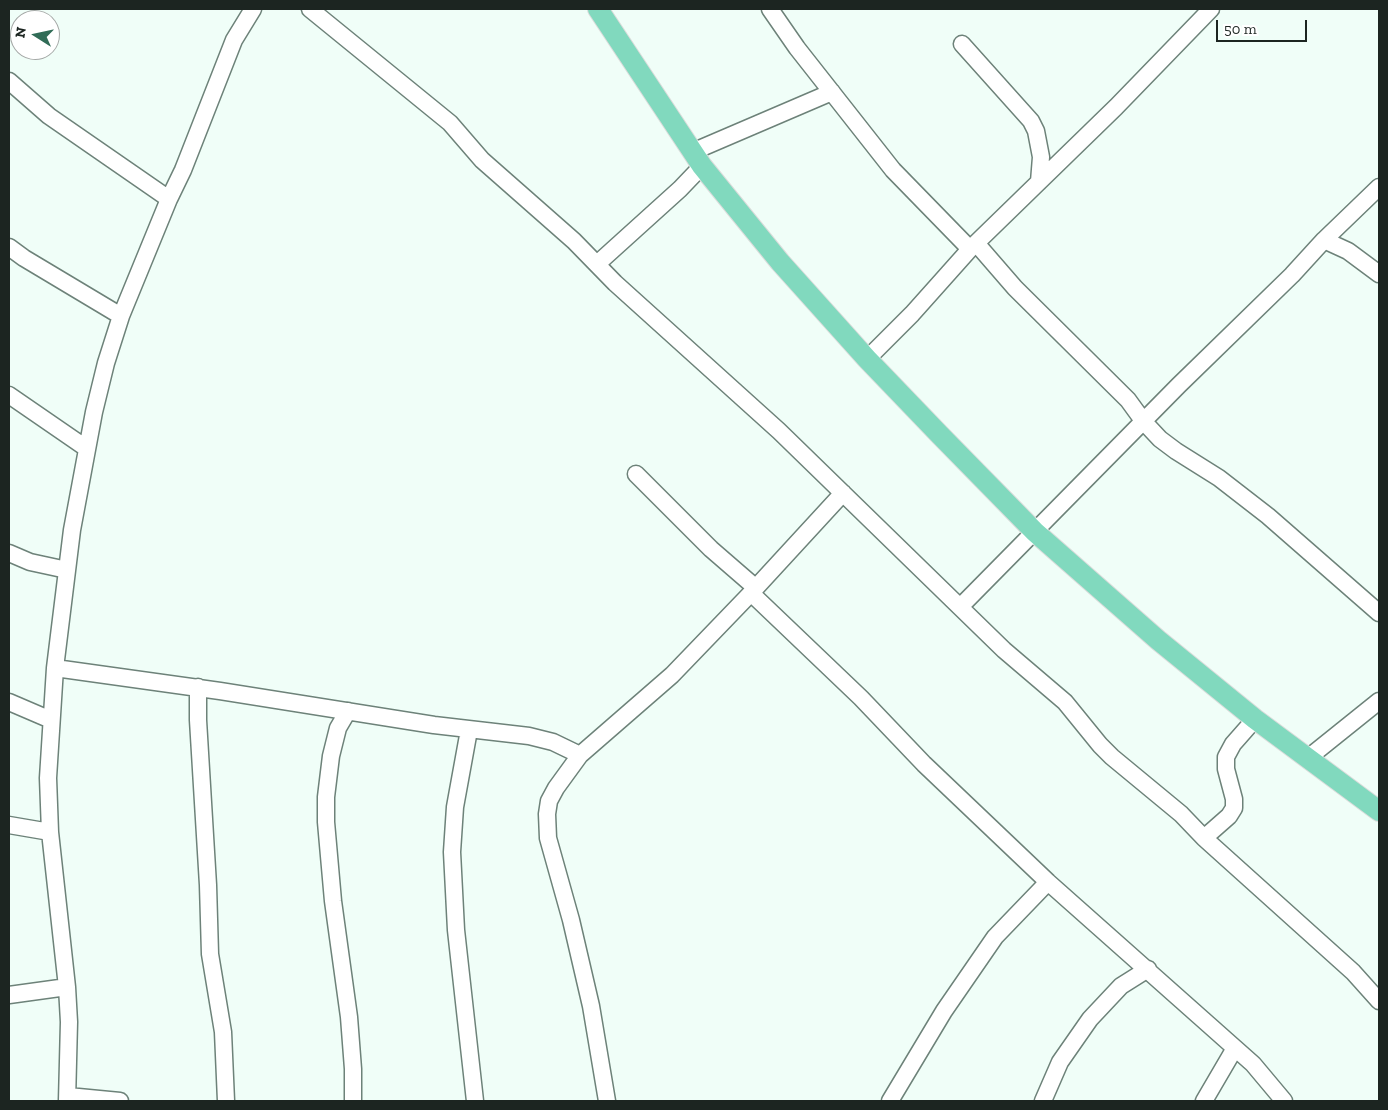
<!DOCTYPE html>
<style>
body{margin:0}
#map{position:relative;width:1388px;height:1110px;overflow:hidden;background:#f0fef8;font-family:"Zilla Slab",serif}
canvas{display:block}
.frame{position:absolute;inset:0;border:10px solid #1c2521;pointer-events:none}
.north{position:absolute;left:10px;top:10px;width:50px;height:50px;box-sizing:border-box;background:#fff;border:1px solid #a4a8a6;border-radius:50%;rotate:280deg;font-size:14px;font-weight:700;line-height:20px;text-align:center;color:#1c2521}
.north::after{content:'';display:block;margin:auto;width:18px;height:22px;background:#316c57;clip-path:polygon(50% 0,100% 100%,50% 72%,0 100%)}
.scale{position:absolute;left:1216px;top:20px;width:91px;height:22px;box-sizing:border-box;border:2px solid #1c2521;border-top:0;padding-left:6px;font-size:15px;line-height:18px;white-space:nowrap;color:#1c2521;-webkit-text-stroke:4px #fff;paint-order:stroke}
</style>
<div id="map">
<canvas width="1388" height="1110"></canvas>
<div class="frame"></div>
<div class="north">N</div>
<div class="scale">50 m</div>
</div>
<script>
const ctx = document.querySelector('canvas').getContext('2d');
ctx.lineJoin = 'round';
function shape(rows) {
  const path = new Path2D();
  for (const r of rows) {
    path.moveTo(r[0], r[1]);
    for (let i = 2; i < r.length; i += 2) path.lineTo(r[i], r[i + 1]);
  }
  return path;
}
function strokePath(path, color, width, dash) {
  ctx.strokeStyle = color;
  ctx.lineWidth = width;
  ctx.lineCap = dash ? 'butt' : 'round';
  ctx.setLineDash(dash || []);
  ctx.stroke(path);
}
const minor = shape([
 [310,9,450,123,482,160,574,241,615,283,779,431,1004,650,1065,702,1100,745,1112,757,1181,814,1204,838,1353,972,1379,1001],
 [770,9,797,48,893,170,970,249],
 [962,44,1031,121,1036,131,1041,157,1039,182],
 [9,81,49,116,169,199],
 [692,152,832,92],
 [1324,240,1348,251,1379,274],
 [976,243,1015,288,1128,400,1144,422,1160,439,1176,451,1219,478,1268,516,1379,613],
 [9,247,24,258,121,316],
 [597,264,680,189,702,166],
 [867,359,912,314,970,249,1116,107,1211,9],
 [9,395,86,448],
 [636,474,711,549,756,588],
 [9,553,30,562,67,570],
 [751,593,861,698,924,764,1048,882,1253,1064,1284,1101],
 [960,607,1179,385,1292,275,1324,240,1379,187],
 [55,668,220,691,434,725,529,736,553,742,580,755],
 [198,687,198,720,208,885,210,954,223,1032,226,1101],
 [9,702,51,720],
 [348,711,338,728,331,756,326,797,326,822,333,901,349,1017,353,1069,353,1101],
 [469,730,455,807,452,852,456,930,475,1101],
 [1308,758,1379,701],
 [9,825,50,832],
 [1204,838,1229,816,1234,808,1234,799,1226,769,1226,757,1233,744,1255,719],
 [9,995,67,987],
 [68,1096,120,1101],
 [67,1101,69,1022,67,987,50,832,48,778,55,668,72,530,94,412,106,363,121,316,169,199,183,170,234,40,253,9],
 [607,1101,591,1006,571,920,548,838,547,814,549,801,556,788,580,755,672,675,751,593,843,493],
 [890,1101,944,1011,995,937,1048,882],
 [1043,1101,1060,1062,1090,1019,1121,986,1148,969],
 [1204,1101,1235,1048]
]);
const major = shape([
 [598,9,702,166,780,262,867,359,939,434,1035,532,1158,640,1255,719,1379,811]
]);
strokePath(minor, '#6d8279', 19);
strokePath(major, '#dbdcdb', 22);
strokePath(minor, '#fff', 16);
strokePath(major, '#81d9be', 20);
</script>
